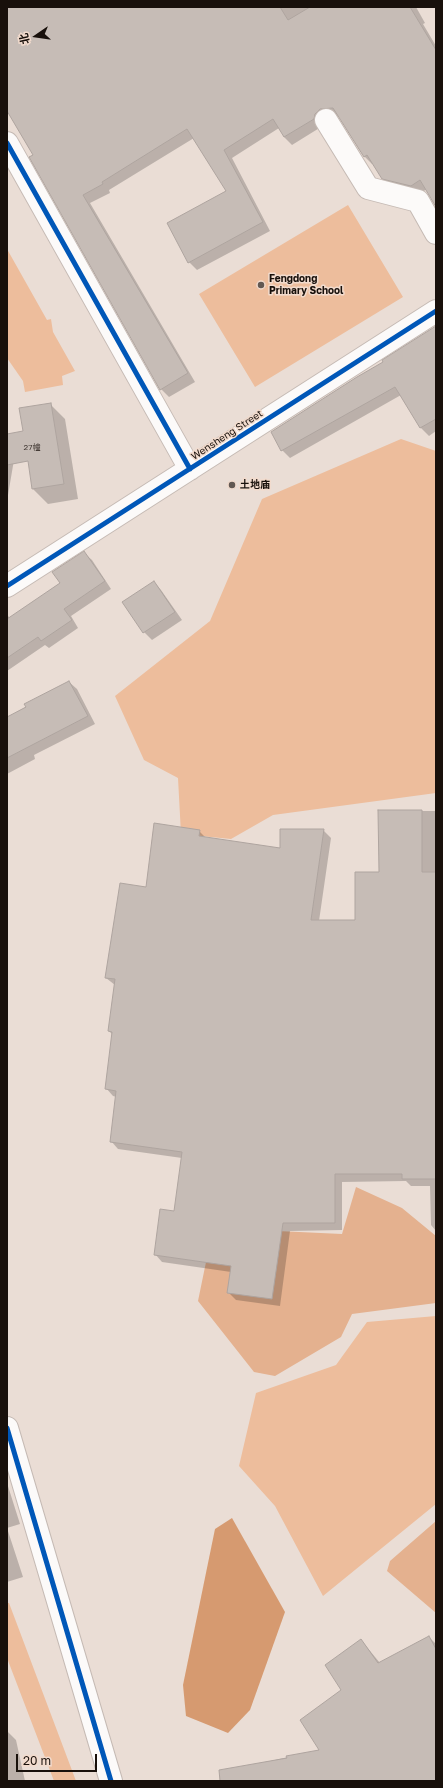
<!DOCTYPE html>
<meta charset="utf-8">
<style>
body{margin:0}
#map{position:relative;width:443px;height:1788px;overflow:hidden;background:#eaddd5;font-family:"Golos Text","Noto Sans SC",sans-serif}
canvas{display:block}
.frame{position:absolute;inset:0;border:8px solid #18100b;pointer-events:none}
.north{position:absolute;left:16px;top:16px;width:40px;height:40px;-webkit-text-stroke:3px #f2dbcd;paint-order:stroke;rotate:257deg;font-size:11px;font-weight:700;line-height:16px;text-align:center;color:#18100b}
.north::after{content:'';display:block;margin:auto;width:14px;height:18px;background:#18100b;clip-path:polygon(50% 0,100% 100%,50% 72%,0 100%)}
.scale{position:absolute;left:16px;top:1754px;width:81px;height:18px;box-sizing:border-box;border:2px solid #18100b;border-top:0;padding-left:5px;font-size:12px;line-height:14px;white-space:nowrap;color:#18100b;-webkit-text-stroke:3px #f2dbcd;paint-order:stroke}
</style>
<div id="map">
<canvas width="443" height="1788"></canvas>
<div class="frame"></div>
<div class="north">北</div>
<div class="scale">20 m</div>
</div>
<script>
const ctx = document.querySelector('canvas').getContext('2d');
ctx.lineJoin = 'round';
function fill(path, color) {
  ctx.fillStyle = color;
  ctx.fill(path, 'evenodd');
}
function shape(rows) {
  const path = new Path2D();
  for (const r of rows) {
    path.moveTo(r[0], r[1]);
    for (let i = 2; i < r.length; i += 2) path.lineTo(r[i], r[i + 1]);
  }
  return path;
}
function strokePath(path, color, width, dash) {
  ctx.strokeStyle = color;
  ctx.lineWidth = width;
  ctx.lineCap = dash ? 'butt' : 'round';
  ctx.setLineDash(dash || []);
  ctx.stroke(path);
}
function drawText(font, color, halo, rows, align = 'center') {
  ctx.font = font + ' "Golos Text","Noto Sans SC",sans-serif';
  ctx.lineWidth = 3;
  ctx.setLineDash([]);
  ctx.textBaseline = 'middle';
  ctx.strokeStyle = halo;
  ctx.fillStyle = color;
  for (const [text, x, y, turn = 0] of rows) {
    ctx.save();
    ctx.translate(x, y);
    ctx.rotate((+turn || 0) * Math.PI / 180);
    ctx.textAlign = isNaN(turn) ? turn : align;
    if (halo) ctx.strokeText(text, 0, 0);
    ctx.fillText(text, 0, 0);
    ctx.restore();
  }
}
fill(shape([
 [348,205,403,297,255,387,199,294],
 [7,249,47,320,51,319,53,332,75,371,62,376,63,385,25,392,23,381,7,358],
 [401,439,436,451,436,793,273,815,231,839,181,834,178,778,144,760,115,696,210,621,262,499],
 [436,1316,436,1504,323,1596,275,1506,239,1466,256,1393,336,1365,367,1322],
 [7,1603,9,1603,76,1781,54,1781,7,1658]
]), '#edbd9c');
fill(shape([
 [356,1187,402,1208,436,1236,436,1303,352,1314,341,1337,275,1376,254,1372,198,1301,213,1228,342,1234],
 [436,1521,436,1613,387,1571,390,1561]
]), '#e4b18f');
fill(shape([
 [232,1518,285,1612,250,1710,228,1733,186,1716,183,1685,215,1529]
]), '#d69a70');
fill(shape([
 [7,7,416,7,425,23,423,24,436,46,436,205,427,189,419,194,391,186,383,178,374,163,372,164,364,156,339,116,328,117,321,127,292,145,284,137,279,128,232,158,270,231,197,270,189,262,228,192,194,138,109,190,110,193,90,203,195,382,169,397,161,389,35,156,7,109],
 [436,327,436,431,429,436,421,428,401,395,290,458,282,450,384,362],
 [50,404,65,419,78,499,48,504,33,489],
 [7,445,15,454,7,501],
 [84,553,92,560,111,589,71,616,78,628,49,648,45,645,7,671,7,615,10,618,61,583],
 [154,582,161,590,182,620,152,640,144,632,124,603],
 [69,682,77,689,95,724,34,755,35,759,7,774,7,718],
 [379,811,436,811,436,1231,431,1225,430,1186,411,1186,406,1181,342,1182,342,1230,290,1231,280,1306,236,1300,228,1292,231,1272,162,1262,155,1254,175,1212,182,1158,118,1149,111,1141,117,1097,113,1096,106,1088,113,1035,109,1031,115,985,106,978,146,888,199,831,207,839,281,849,323,830,331,838,319,921,356,921,380,873],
 [7,1483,20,1524,7,1528,23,1577,7,1582],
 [429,1637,436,1644,436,1781,250,1781,247,1766,321,1750,361,1640,380,1663],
 [7,1731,16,1740,25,1781,7,1781]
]), '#0003');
const building = shape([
 [7,7,280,7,288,20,310,7,410,7,436,50,436,207,420,180,411,186,382,179,367,155,364,157,333,108,320,109,315,114,314,119,284,137,273,119,224,150,263,222,188,263,167,223,226,191,187,129,102,182,103,184,83,195,188,373,160,390,29,157,33,155,7,111,7,7],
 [436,326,436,419,420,428,395,387,281,451,271,432,357,377,383,362,382,360,436,326],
 [51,403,64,484,32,489,28,461,7,465,7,434,23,431,19,408,51,403],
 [84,551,105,581,64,609,72,620,41,641,38,637,7,658,7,619,60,583,52,572,84,551],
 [154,581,175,612,143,633,122,602,154,581],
 [69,681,88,716,7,758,7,717,26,707,24,704,69,681],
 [378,810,422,810,422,872,436,872,436,1179,402,1179,402,1174,335,1174,335,1223,283,1223,272,1299,227,1293,231,1266,154,1255,160,1209,174,1211,182,1152,110,1142,116,1091,105,1089,112,1032,108,1031,115,979,105,978,120,883,146,887,154,823,200,830,199,836,280,848,280,829,324,829,311,920,355,920,355,872,379,872,378,810],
 [429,1636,436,1649,436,1781,220,1781,219,1770,287,1758,286,1756,319,1750,300,1720,341,1690,325,1665,361,1639,378,1663,429,1636]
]);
fill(building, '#c6bcb6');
strokePath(building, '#aea49f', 1);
const minor = shape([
 [326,120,368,188,418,201,436,233],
 [7,143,190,469],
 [7,586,436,311],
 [7,1428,111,1781]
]);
strokePath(minor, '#c5bab4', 24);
strokePath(minor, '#fcfaf9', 22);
strokePath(shape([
 [7,143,190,469],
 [7,586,436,311],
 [7,1428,111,1781]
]), '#0057b8', 5);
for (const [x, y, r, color] of [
 [261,285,4,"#625852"],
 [232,485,4,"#625852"]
]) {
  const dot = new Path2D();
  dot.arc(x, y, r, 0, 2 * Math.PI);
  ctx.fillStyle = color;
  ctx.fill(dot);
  strokePath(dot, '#f2dbcd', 1.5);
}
drawText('8px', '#443b36', null, [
 ["27幢",32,447]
]);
drawText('bold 10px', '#18100b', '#f2dbcd', [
 ["Fengdong",269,279],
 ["Primary School",269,291],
 ["土地庙",240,485]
], 'left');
drawText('10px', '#18100b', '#f2dbcd', [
 ["Wensheng Street",227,435,-33]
]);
</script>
